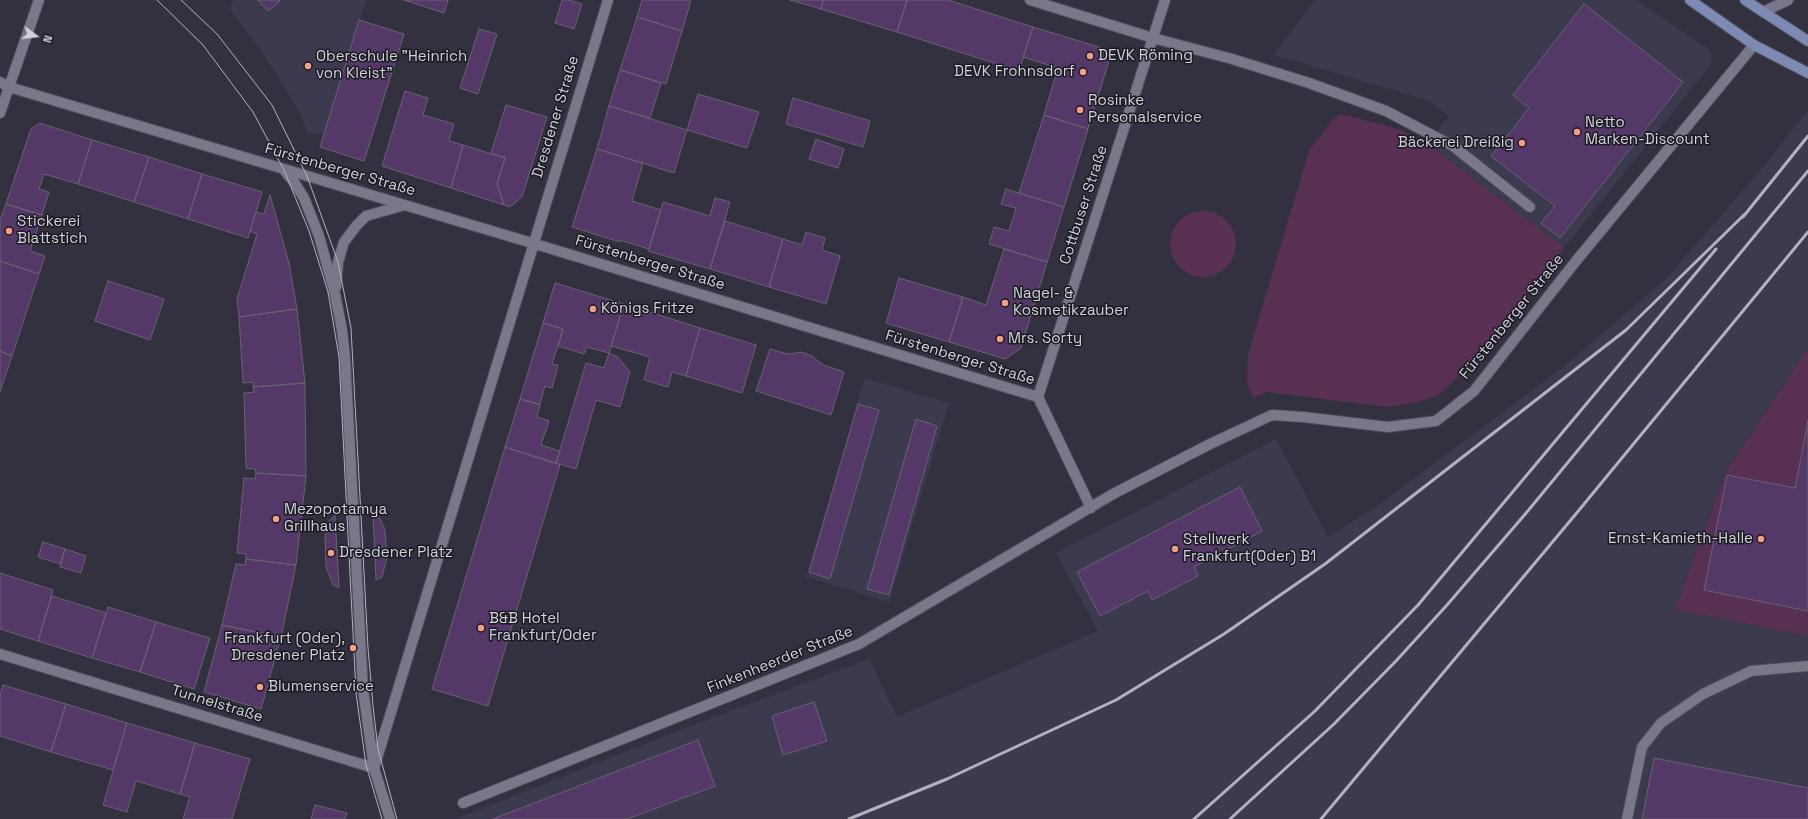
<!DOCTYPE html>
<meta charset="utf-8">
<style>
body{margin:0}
#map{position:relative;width:1808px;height:819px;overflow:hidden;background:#333140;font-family:"Space Grotesk",sans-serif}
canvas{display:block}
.north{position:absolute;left:16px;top:16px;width:40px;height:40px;-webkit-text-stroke:3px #1b1a21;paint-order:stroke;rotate:105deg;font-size:11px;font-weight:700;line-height:16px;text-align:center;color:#d3d3dc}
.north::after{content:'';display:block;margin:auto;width:14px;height:18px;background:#d3d3dc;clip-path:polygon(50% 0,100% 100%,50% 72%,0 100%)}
</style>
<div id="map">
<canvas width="1808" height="819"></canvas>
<div class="north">N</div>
</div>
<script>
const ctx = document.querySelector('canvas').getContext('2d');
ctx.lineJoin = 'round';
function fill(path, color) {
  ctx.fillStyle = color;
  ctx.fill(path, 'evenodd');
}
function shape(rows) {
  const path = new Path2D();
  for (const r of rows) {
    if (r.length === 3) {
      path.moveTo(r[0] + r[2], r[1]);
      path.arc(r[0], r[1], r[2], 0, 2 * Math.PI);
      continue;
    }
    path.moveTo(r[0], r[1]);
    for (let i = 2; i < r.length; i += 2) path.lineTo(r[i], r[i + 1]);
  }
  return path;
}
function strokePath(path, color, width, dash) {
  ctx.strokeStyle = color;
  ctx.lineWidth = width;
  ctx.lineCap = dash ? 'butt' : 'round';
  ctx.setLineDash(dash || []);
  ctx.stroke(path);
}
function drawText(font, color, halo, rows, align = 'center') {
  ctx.font = font + ' "Space Grotesk",sans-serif';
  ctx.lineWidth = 3;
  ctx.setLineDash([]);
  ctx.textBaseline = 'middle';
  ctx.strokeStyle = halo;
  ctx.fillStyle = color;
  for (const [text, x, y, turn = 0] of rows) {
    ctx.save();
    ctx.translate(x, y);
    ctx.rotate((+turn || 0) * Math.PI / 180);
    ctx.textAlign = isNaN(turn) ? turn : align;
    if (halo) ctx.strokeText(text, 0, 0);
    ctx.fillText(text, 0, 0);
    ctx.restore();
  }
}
fill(shape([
 [233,0,366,0,324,133,308,134,301,115,282,83,260,49,230,10],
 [1315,0,1636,0,1711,51,1711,64,1564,248,1427,143,1449,116,1427,100,1274,55],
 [1808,110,1808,348,1727,470,1675,609,1808,636,1808,819,456,819,680,730,869,659,897,717,1098,631,1056,553,1276,439,1328,537,1377,506,1561,369,1666,279,1760,171],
 [865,378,949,403,889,602,806,577]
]), '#3b3a4e');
fill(shape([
 [1341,114,1398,129,1427,143,1564,248,1463,372,1437,396,1414,403,1387,407,1267,392,1253,398,1247,384,1248,354,1309,151,1334,118],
 [1203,244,33],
 [1808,348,1808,636,1675,609,1727,470]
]), '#573053');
const building = shape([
 [258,0,279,0,280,1,268,11,258,0],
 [404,0,448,0,444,13,404,0],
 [562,0,569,0,582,4,574,29,555,23,562,0],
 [642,0,691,0,682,31,637,17,642,0],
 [790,0,823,0,821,9,790,0],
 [823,0,907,0,897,32,821,9,823,0],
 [907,0,948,0,1033,27,1019,71,897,32,907,0],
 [1584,4,1683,82,1560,238,1541,223,1555,206,1491,156,1529,108,1513,95,1584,4],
 [637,17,682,31,666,84,620,70,637,17],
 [359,20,404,34,364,161,320,147,359,20],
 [1033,27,1112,51,1088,129,1044,115,1058,68,1023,57,1033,27],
 [479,29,497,34,478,94,460,88,479,29],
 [620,70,661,83,650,118,609,106,620,70],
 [405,91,428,98,423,115,454,124,449,141,463,145,451,188,382,166,405,91],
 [698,94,759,112,747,148,687,130,698,94],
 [793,98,870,121,863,147,786,124,793,98],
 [506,105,547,117,522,197,510,207,504,205,497,184,505,158,491,153,506,105],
 [609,106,687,130,674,173,597,149,609,106],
 [1044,115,1088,129,1064,207,1019,193,1044,115],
 [40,123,92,140,78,184,44,174,39,189,49,192,42,215,6,204,31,129,40,123],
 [816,139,844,149,838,168,809,159,816,139],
 [92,140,149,157,134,202,78,184,92,140],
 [463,145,505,158,497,184,504,205,451,188,463,145],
 [597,149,643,163,632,201,661,210,649,249,620,240,620,242,572,227,597,149],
 [149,157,202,174,188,219,134,202,149,157],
 [202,174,262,192,248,238,188,219,202,174],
 [1006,189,1064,207,1047,262,989,244,994,227,1009,231,1016,208,1001,204,1006,189],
 [270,195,289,263,297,309,239,317,237,299,257,234,250,231,256,212,264,214,270,195],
 [715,198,730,202,710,269,648,251,663,202,710,216,715,198],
 [6,204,42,215,30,251,45,256,39,274,0,261,0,220,6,204],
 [725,221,783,239,769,287,710,269,725,221],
 [806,232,825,238,822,250,840,256,826,304,769,287,783,239,802,245,806,232],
 [1004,249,1047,262,1021,348,1005,359,949,342,963,297,986,305,1004,249],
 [0,261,39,274,12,356,0,351,0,261],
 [899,278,963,297,949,342,886,323,899,278],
 [108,281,164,299,150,340,95,321,108,281],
 [555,283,624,304,609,353,587,347,584,354,558,346,563,329,543,323,555,283],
 [624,304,700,328,686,376,672,372,668,387,644,380,650,357,611,346,624,304],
 [297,309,305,383,253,387,253,382,243,383,239,317,297,309],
 [543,323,563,329,552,364,558,365,552,388,545,386,540,404,520,399,543,323],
 [700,328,756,345,742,393,686,376,700,328],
 [770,349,788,354,802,352,812,356,823,365,844,372,831,415,756,391,770,349],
 [0,351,12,356,0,392,0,351],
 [609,353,618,357,630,372,620,407,596,400,576,469,556,463,586,363,604,368,609,353],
 [305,383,306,476,256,473,255,469,246,468,244,393,254,392,253,387,305,383],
 [520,399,540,405,537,417,549,421,541,445,560,451,556,463,505,447,520,399],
 [858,404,879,410,830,579,809,572,858,404],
 [916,419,937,426,889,595,867,589,916,419],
 [1808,421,1808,611,1704,590,1727,475,1795,488,1808,421],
 [505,447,560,465,488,706,432,689,505,447],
 [256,473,306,476,296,565,246,559,246,554,237,553,244,478,255,479,256,473],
 [1240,487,1262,531,1194,567,1198,576,1152,600,1148,591,1100,616,1077,572,1240,487],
 [335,515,339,588,333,585,326,567,325,537,329,521,335,515],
 [373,515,379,517,385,530,387,558,382,577,376,580,373,515],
 [43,542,65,549,60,564,38,557,43,542],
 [65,549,86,556,81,573,60,567,65,549],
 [246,559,296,565,281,637,222,625,236,564,245,565,246,559],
 [0,573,53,590,38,641,0,629,0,573],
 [52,596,106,613,92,658,38,641,52,596],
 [108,607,156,622,140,672,92,658,108,607],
 [156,622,210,638,194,689,140,672,156,622],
 [222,625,281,637,261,709,204,692,222,625],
 [3,685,66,704,51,752,0,736,0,695,3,685],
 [814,702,827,741,783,755,772,716,814,702],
 [66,704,127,723,113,770,51,752,66,704],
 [127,723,195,743,180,794,136,781,127,812,103,805,127,723],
 [698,740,715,786,627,819,493,819,698,740],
 [195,743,250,759,232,819,183,819,190,797,180,794,195,743],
 [1654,758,1808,788,1808,819,1642,819,1654,758],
 [315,805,347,813,345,819,311,819,315,805]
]);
fill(building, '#543968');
strokePath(building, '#696170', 1);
const minor = shape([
 [1030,0,1153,38,1232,59,1309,83,1386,111,1453,146,1530,207],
 [1763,12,1788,0],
 [0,82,9,87,532,243,1038,397,1091,508],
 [0,113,39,0],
 [284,170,294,182,304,198,319,236,335,294,342,330,345,357,363,689,374,768,390,819],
 [336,287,338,262,344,242,357,225,366,216,405,205],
 [1038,397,1165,0],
 [0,654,374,768],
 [374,768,608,0],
 [463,803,859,644,1113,494,1210,444,1272,415,1303,417,1388,427,1436,421,1474,391,1576,261,1754,45],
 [1627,819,1642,747,1661,723,1703,694,1751,671,1808,666]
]);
const major = shape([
 [1690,0,1754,45,1808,73],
 [1745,0,1808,41]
]);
strokePath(minor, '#4e4d59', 12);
strokePath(major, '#4e4d59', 12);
strokePath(minor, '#797889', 10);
strokePath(major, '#7d8ab4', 10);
strokePath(shape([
 [157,0,203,45,253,112,284,170,309,231,328,292,339,357,356,693,366,765,382,819],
 [181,0,217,34,272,105,307,176,338,262,351,328,368,648,373,706,378,749,397,819]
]), '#b3b2bc', 1);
strokePath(shape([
 [1743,217,1808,136],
 [849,819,947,779,1116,700,1224,634,1325,564,1626,330,1745,214],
 [1194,819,1315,711,1418,605,1716,249],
 [1230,819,1334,724,1396,661,1447,605,1527,512,1808,171],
 [1321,819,1575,515,1808,232]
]), '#b3b2bc', 3);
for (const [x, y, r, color] of [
 [1090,56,4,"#f49e89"],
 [308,66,4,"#f49e89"],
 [1083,72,4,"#f49e89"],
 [1080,110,4,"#f49e89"],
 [1577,132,4,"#f49e89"],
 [1522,143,4,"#f49e89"],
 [9,231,4,"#f49e89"],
 [1005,303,4,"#f49e89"],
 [593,309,4,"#f49e89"],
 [1000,339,4,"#f49e89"],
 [276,519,4,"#f49e89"],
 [1761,539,4,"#f49e89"],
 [1175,549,4,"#f49e89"],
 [331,553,4,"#f49e89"],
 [481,628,4,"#f49e89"],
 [353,648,4,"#f49e89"],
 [260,687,4,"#f49e89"]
]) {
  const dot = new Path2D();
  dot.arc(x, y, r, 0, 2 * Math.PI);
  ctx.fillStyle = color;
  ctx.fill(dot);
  strokePath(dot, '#1b1a21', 1.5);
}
drawText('15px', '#d3d3dc', '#1b1a21', [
 ["DEVK Röming",1098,56],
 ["Oberschule \"Heinrich",316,57],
 ["von Kleist\"",316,74],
 ["DEVK Frohnsdorf",1075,72,"right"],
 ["Rosinke",1088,101],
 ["Personalservice",1088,118],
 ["Netto",1585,123],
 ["Marken-Discount",1585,140],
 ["Bäckerei Dreißig",1514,143,"right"],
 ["Stickerei",17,222],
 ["Blattstich",17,239],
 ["Nagel- &",1013,294],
 ["Kosmetikzauber",1013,311],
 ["Königs Fritze",601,309],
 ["Mrs. Sorty",1008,339],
 ["Mezopotamya",284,510],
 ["Grillhaus",284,527],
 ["Ernst-Kamieth-Halle",1753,539,"right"],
 ["Stellwerk",1183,540],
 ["Frankfurt(Oder) B1",1183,557],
 ["Dresdener Platz",339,553],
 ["B&B Hotel",489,619],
 ["Frankfurt/Oder",489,636],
 ["Frankfurt (Oder),",345,639,"right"],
 ["Dresdener Platz",345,656,"right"],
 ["Blumenservice",268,687]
], 'left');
drawText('15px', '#d3d3dc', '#1b1a21', [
 ["Dresdener Straße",556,117,-73],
 ["Fürstenberger Straße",340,170,16],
 ["Cottbuser Straße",1084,205,-72],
 ["Fürstenberger Straße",650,263,17],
 ["Fürstenberger Straße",1512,317,-51],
 ["Fürstenberger Straße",960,358,17],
 ["Finkenheerder Straße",780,660,-22],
 ["Tunnelstraße",217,704,17]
]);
</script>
